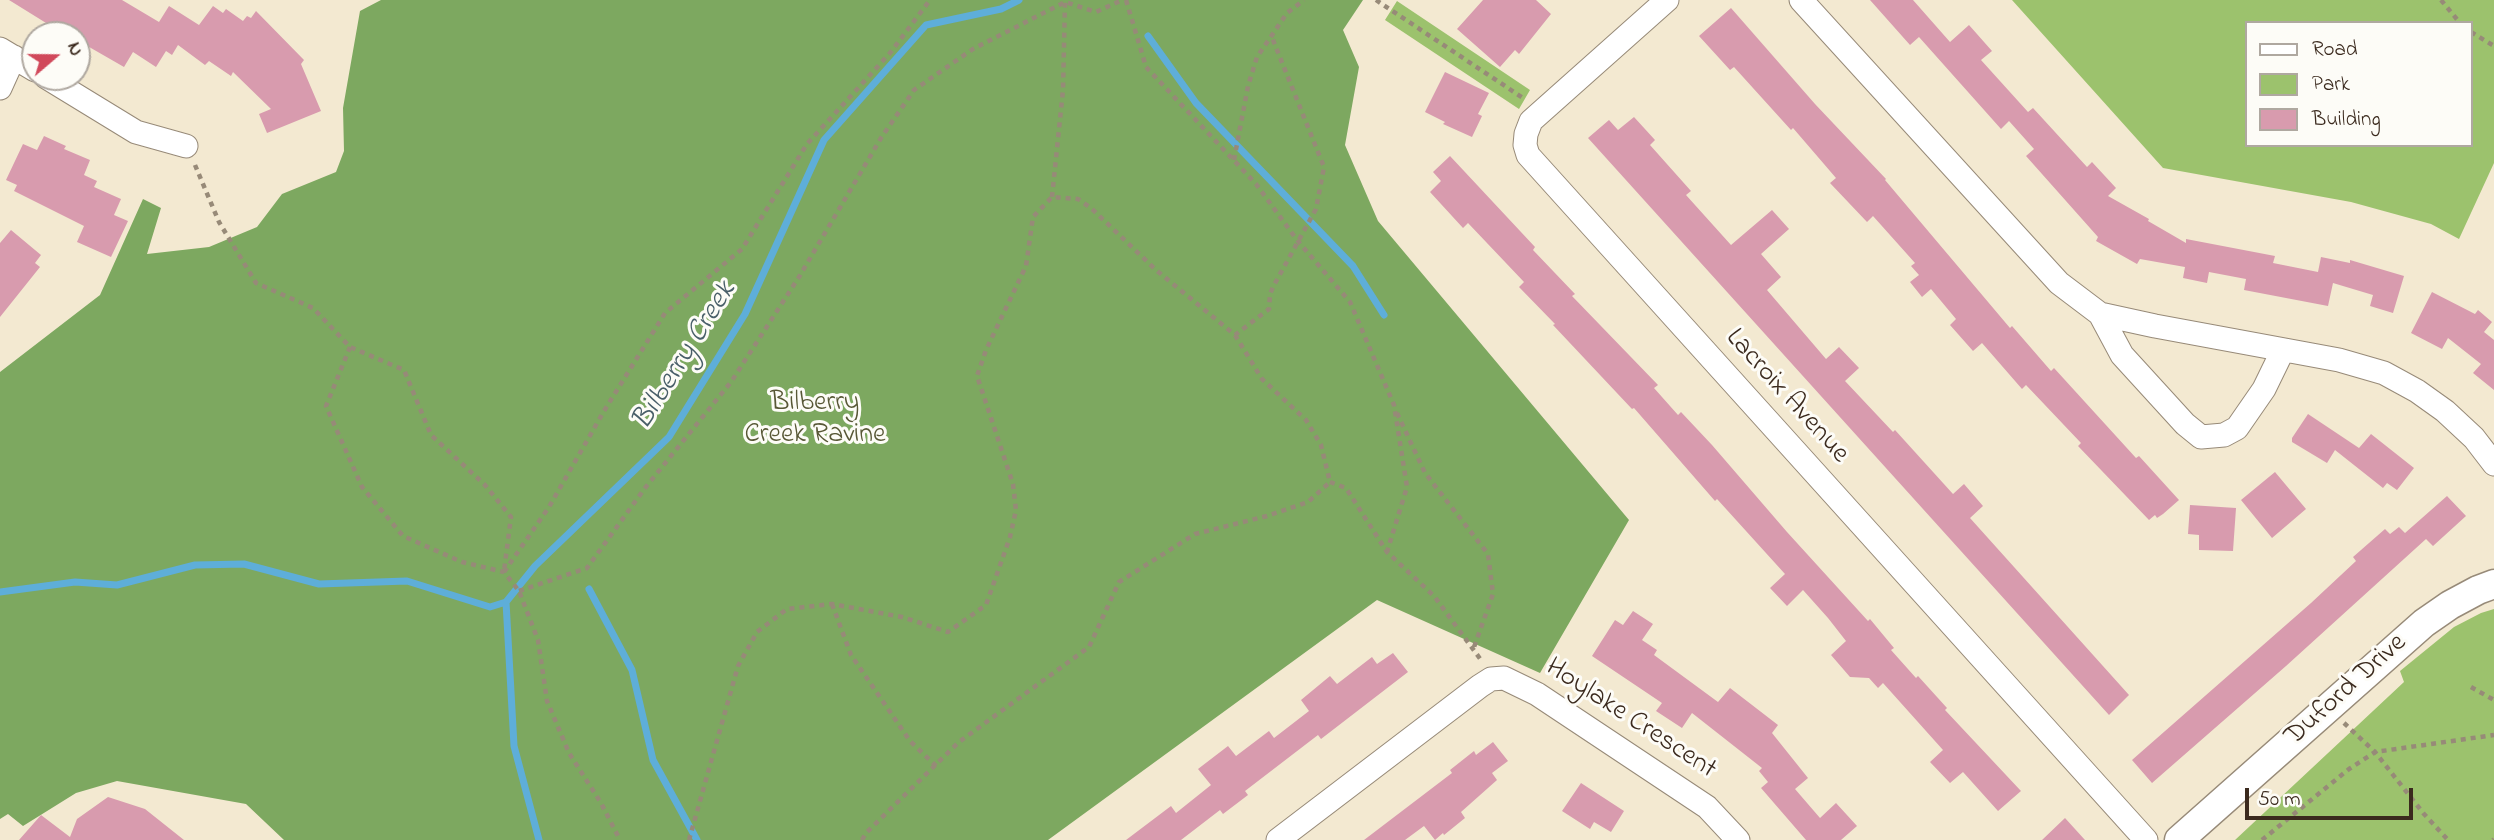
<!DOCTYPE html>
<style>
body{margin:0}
#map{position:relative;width:2494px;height:840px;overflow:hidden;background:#f3e9d1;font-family:"Indie Flower",sans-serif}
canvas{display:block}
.legend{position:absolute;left:2245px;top:21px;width:228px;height:126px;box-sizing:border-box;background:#fdfcf7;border:2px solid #afa8a0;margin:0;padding:9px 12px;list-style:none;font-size:21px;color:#3b2a1e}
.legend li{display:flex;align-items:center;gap:14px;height:35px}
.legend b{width:35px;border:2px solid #afa8a0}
.north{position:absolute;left:21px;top:21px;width:70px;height:70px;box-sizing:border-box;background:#fdfcf7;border:2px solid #afa8a0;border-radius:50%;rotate:70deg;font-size:19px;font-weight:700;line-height:28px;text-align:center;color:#3b2a1e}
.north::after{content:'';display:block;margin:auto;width:24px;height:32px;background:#d1495b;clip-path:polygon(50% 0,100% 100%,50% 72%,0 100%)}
.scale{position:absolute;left:2245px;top:788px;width:168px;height:32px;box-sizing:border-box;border:4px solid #3b2a1e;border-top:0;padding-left:9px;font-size:21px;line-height:24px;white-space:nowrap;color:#3b2a1e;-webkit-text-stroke:5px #fdfcf7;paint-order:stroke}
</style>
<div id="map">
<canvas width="2494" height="840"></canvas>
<ul class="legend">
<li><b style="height:9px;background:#fff"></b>Road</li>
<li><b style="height:19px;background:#9cc26d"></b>Park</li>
<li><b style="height:19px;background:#d89bae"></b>Building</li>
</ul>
<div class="north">N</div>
<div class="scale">50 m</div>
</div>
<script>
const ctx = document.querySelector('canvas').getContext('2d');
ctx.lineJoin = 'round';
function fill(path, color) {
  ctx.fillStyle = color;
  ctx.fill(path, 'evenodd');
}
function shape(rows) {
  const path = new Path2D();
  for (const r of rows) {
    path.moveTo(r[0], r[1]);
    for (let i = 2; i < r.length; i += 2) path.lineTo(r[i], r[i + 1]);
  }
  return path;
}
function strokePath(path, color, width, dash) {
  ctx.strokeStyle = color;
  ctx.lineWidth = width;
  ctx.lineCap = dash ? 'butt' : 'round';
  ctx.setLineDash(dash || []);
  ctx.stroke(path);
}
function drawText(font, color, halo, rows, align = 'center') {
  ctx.font = font + ' "Indie Flower",sans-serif';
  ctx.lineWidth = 6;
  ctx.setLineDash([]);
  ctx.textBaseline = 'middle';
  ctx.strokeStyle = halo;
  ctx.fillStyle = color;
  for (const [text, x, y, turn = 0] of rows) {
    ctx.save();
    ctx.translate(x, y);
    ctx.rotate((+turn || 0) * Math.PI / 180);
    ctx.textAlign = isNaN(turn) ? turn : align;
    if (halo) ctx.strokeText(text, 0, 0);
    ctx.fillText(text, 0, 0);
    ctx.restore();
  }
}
fill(shape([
 [2012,0,2494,0,2494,163,2459,239,2431,224,2351,202,2163,168],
 [2247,23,2471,23,2471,145,2247,145],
 [1397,1,1530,90,1519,109,1385,20],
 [2494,609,2494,840,2235,840,2404,682,2400,671,2454,627,2481,613]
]), '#9cc26d');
fill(shape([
 [381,0,1363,0,1343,30,1359,67,1345,145,1378,221,1629,520,1540,673,1377,600,1048,840,284,840,246,804,117,781,76,793,23,826,8,814,0,819,0,372,100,295,143,199,161,208,147,254,209,247,257,227,282,194,336,172,344,151,343,108,360,11]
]), '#7da860');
strokePath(shape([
 [1148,36,1196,103,1353,266,1384,315],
 [589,589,632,670,653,760,697,840],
 [0,592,75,582,117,585,195,565,244,564,319,584,407,581,490,607,506,602],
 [539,840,514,746,506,602,535,566,669,437,745,314,824,140,926,25,1001,9,1019,0]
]), '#5eaed9', 7);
fill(shape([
 [9,0,122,0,159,22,169,6,199,25,213,6,223,13,226,9,243,21,247,16,251,18,256,11,304,60,301,64,321,111,267,133,259,114,271,109,233,72,231,76,209,61,205,65,178,45,172,55,166,51,156,67,133,52,124,67,77,40,77,35,69,35,59,31],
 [1483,0,1536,0,1551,14,1519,54,1515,50,1500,67,1457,29],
 [1870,0,1913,0,1950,42,1969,25,1992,51,1981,60,2028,112,2033,108,2087,167,2092,162,2116,188,2108,196,2149,219,2148,221,2186,243,2186,239,2275,256,2273,263,2318,272,2321,257,2350,263,2350,260,2404,276,2393,313,2370,306,2373,295,2333,283,2328,306,2244,290,2246,279,2209,272,2207,283,2183,278,2185,267,2140,259,2137,264,2096,241,2098,237,2026,156,2034,149,2009,121,2001,129,1919,37,1910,45],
 [1731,8,1815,104,1886,179,1885,180,2010,328,2012,326,2051,371,2054,368,2136,458,2139,456,2179,500,2163,514,2157,518,2155,515,2149,520,2078,446,2081,443,2026,385,2022,389,1982,343,1973,351,1950,325,1956,319,1931,289,1922,297,1910,282,1919,275,1911,266,1915,263,1873,216,1867,222,1830,183,1836,178,1793,128,1791,130,1734,67,1730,70,1699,36],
 [1445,72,1489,93,1478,114,1482,116,1472,137,1443,124,1445,122,1425,112],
 [1634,117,1655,140,1650,145,1691,191,1686,195,1731,245,1772,210,1789,229,1761,254,1781,277,1767,290,1826,359,1839,347,1859,368,1845,381,1893,432,1895,430,1953,494,1964,484,1983,506,1970,518,2129,695,2109,715,1588,138,1609,120,1618,130],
 [44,136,66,146,64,149,90,160,84,175,97,181,94,187,121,199,114,215,128,221,111,257,77,242,84,226,14,191,17,185,6,180,23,144,37,150],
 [1450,156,1535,247,1533,250,1575,294,1572,296,1658,385,1654,388,1678,415,1681,412,1712,445,1787,532,1868,621,1870,619,1894,648,1891,650,1916,678,1918,676,1947,708,1945,710,2021,791,1998,811,1963,772,1950,783,1930,762,1943,750,1883,683,1878,688,1869,678,1850,677,1831,655,1846,641,1828,618,1803,590,1787,606,1770,588,1785,574,1717,499,1715,501,1634,408,1632,409,1553,325,1555,324,1519,287,1524,282,1468,223,1463,228,1430,192,1441,181,1433,172],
 [11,230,41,255,35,263,40,267,0,317,0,243],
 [2432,292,2475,314,2478,310,2492,322,2484,332,2494,340,2494,390,2473,373,2481,364,2448,338,2442,349,2411,333],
 [2308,414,2359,448,2371,434,2414,468,2397,490,2387,483,2383,488,2335,450,2327,463,2292,442,2292,438],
 [2275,472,2306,509,2272,538,2241,500],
 [2447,496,2466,516,2433,546,2426,539,2286,666,2152,783,2132,760,2311,603,2356,561,2353,557,2385,529,2390,534,2399,527,2405,533],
 [2190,505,2236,508,2233,551,2199,550,2199,535,2188,534],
 [1633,611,1653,624,1642,640,1657,650,1654,655,1718,702,1730,688,1778,725,1772,733,1808,778,1795,789,1820,818,1836,803,1857,826,1841,840,1806,840,1761,788,1768,782,1759,771,1762,768,1692,713,1682,728,1656,711,1662,703,1592,656,1615,620,1623,625],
 [1393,653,1408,672,1321,739,1318,735,1245,791,1248,795,1223,814,1220,810,1181,840,1126,840,1171,806,1176,813,1211,785,1198,769,1228,746,1236,756,1269,731,1274,738,1309,711,1301,700,1330,676,1337,684,1372,657,1377,664],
 [1493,742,1508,761,1492,773,1497,780,1461,812,1465,818,1444,835,1443,833,1435,840,1424,826,1405,840,1364,840,1452,773,1450,770,1474,751,1476,755],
 [1581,783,1624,811,1611,832,1594,822,1590,829,1562,811],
 [108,797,145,809,184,840,19,840,41,815,70,837,77,819],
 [2065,818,2085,840,2042,840]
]), '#d89bae');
const minor = shape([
 [1667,0,1531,121,1526,134,1525,145,1528,155,2146,840],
 [1801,0,2059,283,2100,314,2155,326,2339,360,2384,373,2417,391,2445,411,2474,438,2494,464],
 [0,49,35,70],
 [46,77,136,132,186,146],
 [0,88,14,57],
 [2100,314,2122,355,2185,424,2201,437,2224,435,2237,428,2264,389,2283,350],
 [1278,840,1480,686,1491,679,1504,678,1537,694,1707,807,1738,840]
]);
const tertiary = shape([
 [2179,840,2424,623,2450,605,2478,590,2494,584]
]);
strokePath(minor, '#978a78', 25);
strokePath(tertiary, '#978a78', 31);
strokePath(shape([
 [1126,0,1146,67,1256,184,1297,240,1350,302,1394,405,1407,487,1387,552],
 [1376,0,1523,98],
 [2441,0,2460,23],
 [2471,32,2494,46],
 [1234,160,1248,86,1257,57,1287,13,1304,0],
 [195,165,219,222,256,283,313,308,350,347,404,370,431,435,485,485,511,517,504,571],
 [1052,197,1063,90,1065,2],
 [1235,335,1262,379,1306,420,1321,445,1330,482],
 [350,347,326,406,362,487,403,536,462,562,504,572,519,591,538,640,547,701,569,753,601,803,620,840],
 [1397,413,1425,473,1488,554,1493,594,1473,650],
 [1330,482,1346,488,1387,552,1434,596,1481,660],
 [504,572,549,507,604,411,665,313,742,249,807,144,890,53,930,0],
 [519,591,587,568,645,488,731,382,799,277,881,138,914,90,973,49,1065,2,1096,12,1122,0],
 [832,604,851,655,910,741,936,766],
 [2471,687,2494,700],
 [2344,723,2375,752,2424,814,2448,840],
 [689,840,738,666,757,632,787,609,832,604,902,617,948,632,986,605,1010,537,1016,510,1013,484,977,376,986,350,1026,266,1033,217,1052,197,1078,199,1091,208,1156,270,1235,335,1269,309,1270,294,1274,285,1316,209,1324,167,1271,35],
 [862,840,866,833,959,742,1089,647,1119,582,1195,534,1267,516,1308,502,1330,482],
 [2262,840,2349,769,2375,752,2494,735],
 [2493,840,2494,839]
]), '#978a78', 4.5, [5, 5]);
strokePath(minor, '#fff', 23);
strokePath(tertiary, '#fff', 28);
drawText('28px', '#3b2a1e', '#fdfcf7', [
 ["Lacroix Avenue",1786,397,48],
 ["Duford Drive",2347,691,-42],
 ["Hoylake Crescent",1630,720,33]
]);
drawText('28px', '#585836', '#fdfcf7', [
 ["Bilberry",815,404],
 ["Creek Ravine",815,436]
]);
drawText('italic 30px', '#495f69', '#fdfcf7', [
 ["Bilberry Creek",686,357,-58]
]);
</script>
